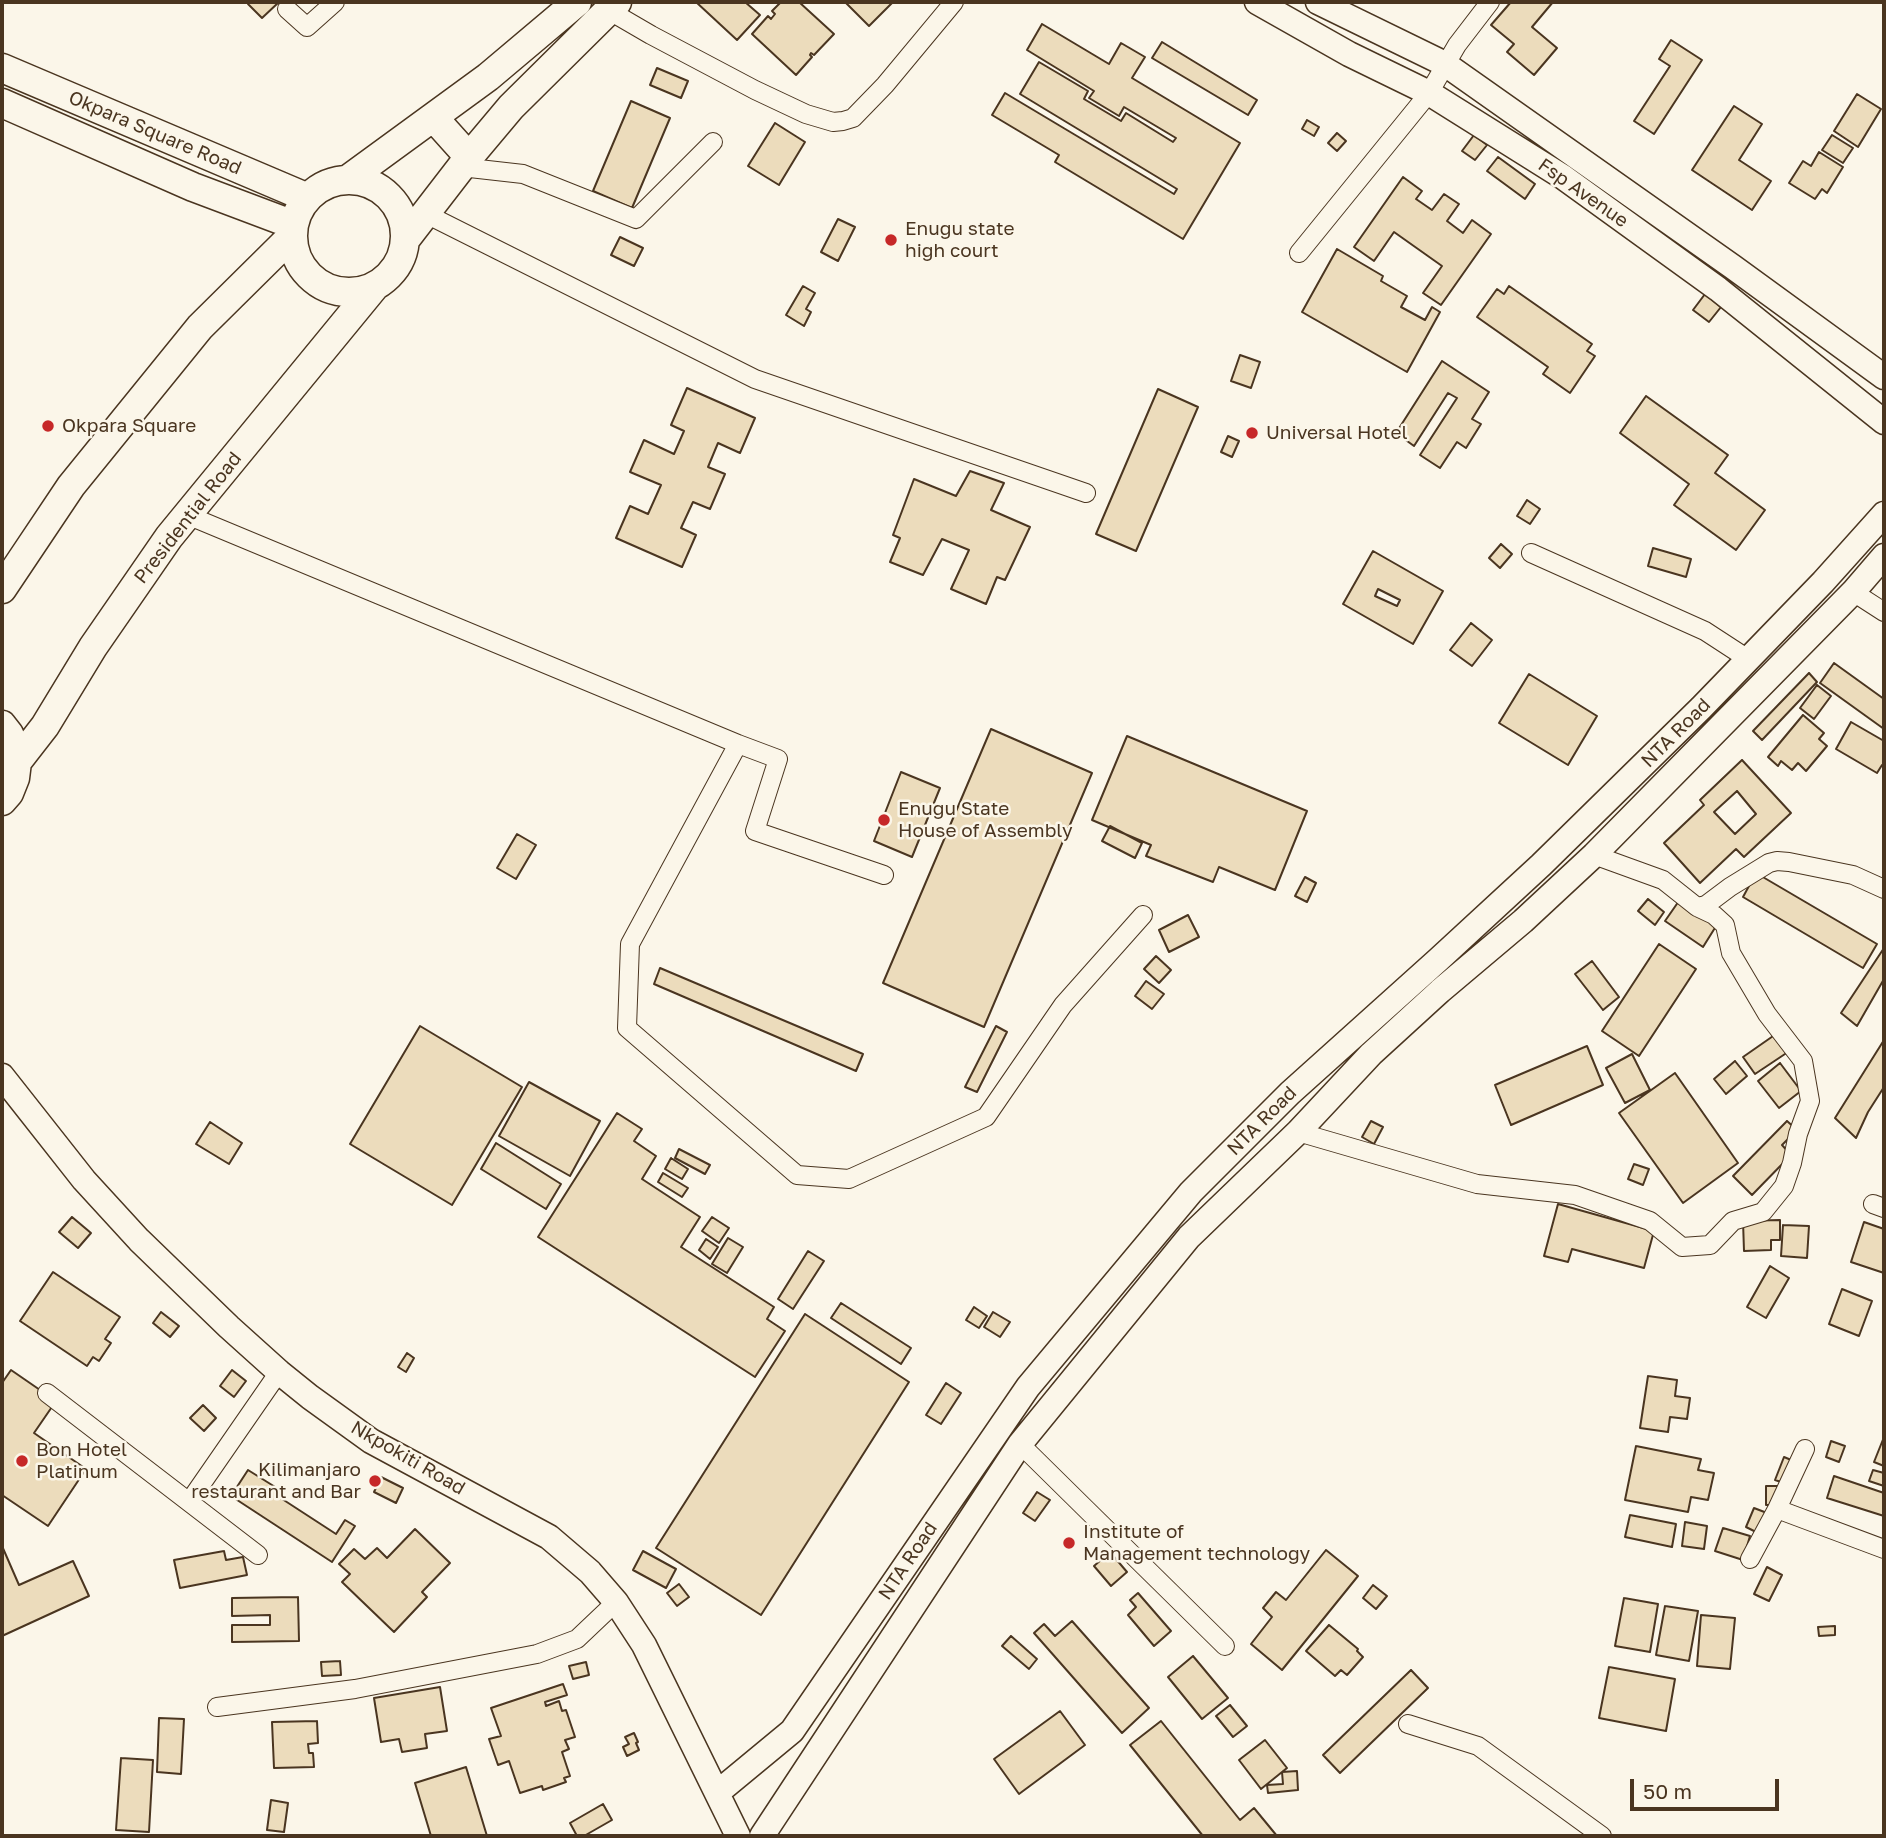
<!DOCTYPE html>
<style>
body{margin:0}
#map{position:relative;width:1886px;height:1838px;overflow:hidden;background:#fbf6e9;font-family:"Golos Text",sans-serif}
canvas{display:block}
.frame{position:absolute;inset:0;border:4px solid #4a3520;pointer-events:none}
.scale{position:absolute;left:1630px;top:1779px;width:149px;height:32px;box-sizing:border-box;border:4px solid #4a3520;border-top:0;padding-left:9px;font-size:21px;line-height:24px;white-space:nowrap;color:#4a3520;-webkit-text-stroke:5px #fbf6e9;paint-order:stroke}
</style>
<div id="map">
<canvas width="1886" height="1838"></canvas>
<div class="frame"></div>
<div class="scale">50 m</div>
</div>
<script>
const ctx = document.querySelector('canvas').getContext('2d');
ctx.lineJoin = 'round';
function fill(path, color) {
  ctx.fillStyle = color;
  ctx.fill(path, 'evenodd');
}
function shape(rows) {
  const path = new Path2D();
  for (const r of rows) {
    if (r.length === 3) {
      path.moveTo(r[0] + r[2], r[1]);
      path.arc(r[0], r[1], r[2], 0, 2 * Math.PI);
      continue;
    }
    path.moveTo(r[0], r[1]);
    for (let i = 2; i < r.length; i += 2) path.lineTo(r[i], r[i + 1]);
  }
  return path;
}
function strokePath(path, color, width, dash) {
  ctx.strokeStyle = color;
  ctx.lineWidth = width;
  ctx.lineCap = dash ? 'butt' : 'round';
  ctx.setLineDash(dash || []);
  ctx.stroke(path);
}
function drawText(font, color, halo, rows, align = 'center') {
  ctx.font = font + ' "Golos Text",sans-serif';
  ctx.lineWidth = 5;
  ctx.setLineDash([]);
  ctx.textBaseline = 'middle';
  ctx.strokeStyle = halo;
  ctx.fillStyle = color;
  for (const [text, x, y, turn = 0] of rows) {
    ctx.save();
    ctx.translate(x, y);
    ctx.rotate((+turn || 0) * Math.PI / 180);
    ctx.textAlign = isNaN(turn) ? turn : align;
    if (halo) ctx.strokeText(text, 0, 0);
    ctx.fillText(text, 0, 0);
    ctx.restore();
  }
}
const building = shape([
 [250,2,279,2,262,18,248,4,250,2],
 [696,2,745,2,760,15,737,40,696,2],
 [781,2,799,2,834,34,814,55,811,53,810,55,812,57,796,75,752,34,768,16,771,19,775,14,772,11,781,2],
 [845,2,893,2,869,26,845,2],
 [1511,2,1553,2,1532,27,1557,48,1534,75,1507,52,1514,44,1491,25,1511,2],
 [1042,24,1109,64,1121,43,1145,57,1132,78,1240,143,1183,239,1055,162,1059,155,992,115,1005,93,1174,194,1177,189,1020,94,1039,62,1088,91,1084,99,1121,121,1126,113,1173,142,1176,138,1124,107,1119,116,1089,98,1094,91,1027,50,1042,24],
 [1671,40,1702,60,1654,134,1634,121,1670,66,1659,59,1671,40],
 [1162,42,1257,100,1248,115,1152,58,1162,42],
 [657,68,688,81,681,98,650,85,657,68],
 [1857,94,1881,109,1858,147,1834,131,1857,94],
 [631,101,670,118,632,208,593,191,631,101],
 [1734,106,1762,124,1739,160,1771,181,1752,210,1692,170,1734,106],
 [1307,120,1319,127,1314,136,1302,129,1307,120],
 [775,123,805,142,779,185,748,166,775,123],
 [1337,133,1346,141,1337,151,1328,143,1337,133],
 [1474,135,1487,145,1475,160,1462,151,1474,135],
 [1832,135,1853,148,1843,163,1822,150,1832,135],
 [1819,152,1843,167,1827,193,1822,189,1815,199,1789,183,1803,161,1811,166,1819,152],
 [1498,157,1535,184,1525,199,1487,171,1498,157],
 [1403,177,1422,191,1416,199,1432,210,1444,194,1459,204,1447,221,1463,233,1472,220,1491,234,1441,305,1423,293,1442,266,1394,232,1374,261,1354,247,1403,177],
 [838,219,855,227,838,261,821,252,838,219],
 [620,237,643,248,634,266,611,255,620,237],
 [1337,249,1383,276,1381,281,1407,296,1401,307,1425,320,1432,307,1440,312,1407,372,1302,312,1337,249],
 [803,286,815,293,806,309,811,312,804,326,786,315,803,286],
 [1509,286,1592,344,1587,351,1595,356,1570,393,1543,374,1548,367,1477,317,1497,289,1504,294,1509,286],
 [1705,294,1721,307,1709,322,1693,310,1705,294],
 [1240,355,1260,362,1251,388,1231,381,1240,355],
 [1442,361,1489,392,1472,419,1481,424,1466,448,1457,442,1440,468,1420,455,1457,398,1448,393,1414,446,1396,433,1442,361],
 [687,388,755,418,740,453,718,443,708,467,725,474,710,509,693,502,681,528,696,535,682,567,616,538,630,506,648,514,661,485,630,472,644,440,674,454,684,431,671,425,687,388],
 [1158,389,1198,407,1136,551,1096,534,1158,389],
 [1646,396,1728,455,1715,473,1765,510,1736,550,1674,505,1689,484,1620,433,1646,396],
 [1228,436,1239,441,1232,457,1221,452,1228,436],
 [970,471,1004,483,991,510,1030,527,1005,580,997,577,986,604,951,589,969,550,942,539,923,575,890,562,900,538,893,535,914,479,956,496,970,471],
 [1527,500,1540,509,1530,524,1517,516,1527,500],
 [1501,544,1512,554,1500,568,1489,558,1501,544],
 [1653,548,1691,559,1686,577,1648,566,1653,548],
 [1373,551,1443,591,1413,644,1343,604,1373,551],
 [1378,589,1400,600,1397,606,1375,596,1378,589],
 [1471,623,1492,640,1472,666,1450,650,1471,623],
 [1834,663,1884,699,1884,729,1820,683,1834,663],
 [1809,673,1817,682,1762,740,1753,731,1809,673],
 [1529,674,1597,716,1568,765,1499,723,1529,674],
 [1817,685,1831,696,1814,719,1800,708,1817,685],
 [1803,715,1824,733,1819,739,1827,746,1806,771,1798,763,1792,770,1781,761,1778,766,1768,757,1803,715],
 [1851,722,1884,741,1884,766,1882,765,1877,773,1836,749,1851,722],
 [991,729,1092,773,984,1027,883,983,991,729],
 [1127,736,1307,811,1275,890,1219,867,1213,882,1146,856,1151,845,1092,820,1127,736],
 [1742,760,1791,813,1744,857,1736,849,1700,883,1664,843,1704,805,1700,800,1742,760],
 [1737,791,1756,814,1735,834,1714,812,1737,791],
 [901,772,940,788,912,857,874,841,901,772],
 [1110,826,1142,843,1135,858,1102,841,1110,826],
 [517,834,536,845,516,879,497,868,517,834],
 [1756,873,1877,944,1863,968,1743,897,1756,873],
 [1305,877,1316,883,1307,902,1295,896,1305,877],
 [1681,898,1718,923,1703,947,1665,921,1681,898],
 [1648,899,1664,912,1655,925,1638,911,1648,899],
 [1188,915,1199,937,1169,952,1159,930,1188,915],
 [1659,944,1696,969,1639,1056,1602,1031,1659,944],
 [1884,948,1884,979,1857,1026,1841,1013,1884,948],
 [1156,956,1171,970,1159,983,1144,969,1156,956],
 [1592,961,1619,997,1603,1010,1575,974,1592,961],
 [660,968,863,1054,856,1071,654,984,660,968],
 [1146,981,1164,994,1152,1009,1135,996,1146,981],
 [420,1026,522,1087,452,1205,350,1144,420,1026],
 [996,1026,1007,1032,977,1092,965,1087,996,1026],
 [1776,1034,1788,1052,1755,1074,1743,1057,1776,1034],
 [1884,1040,1884,1087,1868,1112,1856,1138,1835,1118,1884,1040],
 [1587,1046,1603,1085,1511,1125,1495,1085,1587,1046],
 [1632,1054,1650,1090,1625,1103,1606,1068,1632,1054],
 [1735,1061,1747,1076,1726,1094,1714,1079,1735,1061],
 [1780,1063,1801,1091,1779,1108,1758,1081,1780,1063],
 [1675,1073,1738,1163,1683,1203,1619,1113,1675,1073],
 [529,1082,600,1121,570,1176,499,1136,529,1082],
 [617,1113,642,1129,634,1141,656,1156,642,1179,700,1217,681,1247,774,1307,767,1319,785,1331,755,1377,538,1237,617,1113],
 [1371,1121,1383,1127,1374,1144,1362,1137,1371,1121],
 [1787,1121,1797,1130,1782,1145,1791,1155,1752,1195,1733,1176,1787,1121],
 [210,1122,242,1143,229,1164,196,1144,210,1122],
 [496,1143,561,1184,546,1209,481,1169,496,1143],
 [679,1149,710,1165,705,1174,675,1158,679,1149],
 [671,1158,688,1169,682,1179,665,1169,671,1158],
 [1634,1164,1649,1169,1643,1185,1628,1179,1634,1164],
 [663,1173,688,1188,682,1197,658,1182,663,1173],
 [1558,1204,1654,1231,1644,1268,1572,1249,1568,1262,1544,1256,1558,1204],
 [72,1217,91,1233,78,1248,59,1232,72,1217],
 [712,1217,729,1228,719,1243,702,1231,712,1217],
 [1780,1220,1780,1240,1771,1240,1771,1250,1744,1251,1743,1221,1780,1220],
 [1864,1222,1884,1229,1884,1273,1851,1262,1864,1222],
 [1783,1225,1809,1226,1807,1258,1781,1256,1783,1225],
 [728,1238,743,1247,727,1273,712,1264,728,1238],
 [706,1239,718,1247,710,1259,699,1250,706,1239],
 [808,1251,824,1261,793,1309,778,1299,808,1251],
 [1770,1266,1789,1278,1766,1318,1747,1307,1770,1266],
 [53,1272,120,1317,105,1339,111,1343,99,1361,93,1357,87,1366,20,1321,53,1272],
 [1842,1289,1872,1301,1859,1336,1829,1324,1842,1289],
 [841,1303,911,1348,901,1364,831,1318,841,1303],
 [974,1307,987,1316,979,1328,966,1320,974,1307],
 [161,1312,179,1326,170,1337,153,1323,161,1312],
 [993,1312,1010,1322,1000,1337,984,1327,993,1312],
 [805,1314,909,1382,761,1615,656,1548,805,1314],
 [407,1353,414,1358,406,1372,398,1367,407,1353],
 [11,1370,56,1401,34,1433,86,1469,48,1526,2,1495,2,1383,11,1370],
 [232,1370,246,1381,234,1397,220,1386,232,1370],
 [1648,1376,1677,1380,1675,1396,1690,1398,1687,1419,1670,1417,1668,1432,1640,1428,1648,1376],
 [946,1383,961,1393,941,1424,926,1415,946,1383],
 [203,1405,216,1418,204,1431,190,1418,203,1405],
 [1884,1437,1884,1466,1874,1462,1884,1437],
 [1831,1441,1845,1446,1839,1462,1826,1457,1831,1441],
 [1636,1446,1701,1459,1698,1470,1714,1473,1708,1500,1691,1497,1688,1512,1625,1500,1636,1446],
 [1784,1457,1796,1462,1787,1484,1775,1480,1784,1457],
 [248,1470,280,1490,276,1495,336,1534,345,1520,355,1526,332,1562,231,1496,248,1470],
 [1873,1470,1884,1473,1884,1486,1869,1481,1873,1470],
 [1834,1476,1884,1493,1884,1516,1827,1498,1834,1476],
 [381,1477,403,1488,396,1503,374,1492,381,1477],
 [1766,1486,1784,1486,1784,1505,1766,1505,1766,1486],
 [1037,1492,1050,1500,1035,1521,1023,1513,1037,1492],
 [1754,1508,1767,1513,1758,1533,1746,1527,1754,1508],
 [1630,1515,1676,1524,1672,1547,1625,1537,1630,1515],
 [1685,1522,1707,1526,1704,1549,1682,1546,1685,1522],
 [1723,1528,1750,1536,1743,1560,1715,1551,1723,1528],
 [415,1529,450,1563,422,1592,427,1597,394,1632,342,1582,350,1574,339,1564,354,1549,365,1559,377,1548,387,1558,415,1529],
 [2,1546,19,1585,73,1561,89,1596,2,1636,2,1546],
 [1326,1550,1358,1576,1282,1670,1251,1644,1272,1617,1263,1608,1276,1592,1286,1600,1326,1550],
 [224,1551,226,1560,243,1557,247,1575,180,1588,174,1560,224,1551],
 [643,1551,676,1569,666,1588,633,1570,643,1551],
 [1110,1552,1127,1572,1111,1586,1094,1566,1110,1552],
 [1767,1567,1782,1575,1769,1601,1754,1594,1767,1567],
 [679,1584,689,1597,677,1606,667,1593,679,1584],
 [1373,1585,1387,1596,1376,1609,1363,1598,1373,1585],
 [1138,1593,1171,1631,1154,1646,1128,1615,1136,1607,1130,1600,1138,1593],
 [298,1597,299,1641,232,1642,232,1625,270,1625,270,1615,232,1616,232,1598,298,1597],
 [1624,1598,1658,1604,1650,1652,1615,1646,1624,1598],
 [1665,1606,1698,1611,1689,1661,1656,1655,1665,1606],
 [1701,1615,1735,1618,1730,1669,1697,1666,1701,1615],
 [1072,1621,1149,1708,1122,1733,1034,1633,1044,1624,1055,1636,1072,1621],
 [1329,1625,1358,1649,1357,1651,1363,1657,1347,1675,1341,1670,1335,1676,1306,1651,1329,1625],
 [1835,1626,1835,1635,1819,1636,1818,1627,1835,1626],
 [1011,1636,1037,1659,1029,1669,1002,1646,1011,1636],
 [1193,1656,1228,1698,1202,1719,1168,1677,1193,1656],
 [340,1661,341,1675,322,1676,321,1662,340,1661],
 [586,1662,589,1675,573,1679,569,1666,586,1662],
 [1609,1667,1675,1679,1666,1731,1599,1718,1609,1667],
 [1411,1670,1428,1688,1340,1773,1323,1755,1411,1670],
 [563,1684,567,1695,545,1702,546,1706,559,1701,562,1711,566,1710,575,1737,565,1740,569,1749,562,1752,570,1776,564,1778,566,1782,543,1790,542,1786,520,1793,509,1761,498,1765,489,1739,501,1736,491,1708,563,1684],
 [440,1687,447,1731,425,1734,427,1748,402,1752,399,1739,381,1742,374,1698,440,1687],
 [1230,1705,1247,1726,1233,1737,1216,1716,1230,1705],
 [1060,1711,1085,1745,1019,1794,994,1759,1060,1711],
 [159,1718,184,1719,181,1774,157,1772,159,1718],
 [317,1721,318,1743,308,1744,309,1753,313,1753,314,1767,274,1768,272,1722,317,1721],
 [1161,1721,1240,1820,1254,1808,1277,1836,1203,1836,1130,1745,1161,1721],
 [634,1733,638,1742,636,1743,639,1750,627,1756,623,1747,629,1744,625,1737,634,1733],
 [1265,1740,1287,1768,1261,1789,1239,1760,1265,1740],
 [121,1758,153,1760,149,1832,116,1830,121,1758],
 [466,1767,487,1836,431,1836,415,1783,466,1767],
 [1297,1771,1298,1790,1268,1793,1267,1785,1283,1784,1282,1772,1297,1771],
 [271,1800,288,1803,284,1832,267,1830,271,1800],
 [603,1804,612,1820,584,1836,577,1836,570,1823,603,1804]
]);
fill(building, '#ecdcbc');
strokePath(building, '#4a3520', 2);
const street = shape([
 [287,9,307,27,335,2],
 [608,10,651,35,755,90,806,114,833,122,843,121,853,118,885,85,954,2],
 [461,167,523,174,636,219,713,142],
 [426,214,755,379,1086,493],
 [1299,253,1429,93,1457,45,1490,2],
 [187,515,738,744,778,759,755,831,884,875],
 [1531,553,1705,631,1748,659],
 [1853,592,1884,612],
 [738,744,630,944,627,1028,797,1175,849,1179,986,1117,1063,1005,1143,915],
 [1594,855,1663,880,1697,907,1706,905,1730,887,1769,863,1777,861,1789,862,1853,875,1884,889],
 [1298,1132,1477,1184,1575,1195,1650,1221,1682,1247,1710,1245,1733,1221,1763,1212,1784,1186,1792,1163,1798,1134,1810,1101,1803,1061,1767,1014,1731,953,1725,925,1714,915,1697,907],
 [1873,1204,1884,1208],
 [47,1393,258,1555],
 [1020,1444,1225,1646],
 [189,1502,279,1372],
 [1777,1509,1884,1549],
 [1750,1559,1777,1509,1805,1449],
 [217,1707,355,1689,537,1654,577,1639,616,1602],
 [1408,1724,1478,1746,1602,1836]
]);
const secondary = shape([
 [1257,2,1349,54,1429,93,1563,177,1718,289,1884,422],
 [1318,2,1445,64,1733,267,1884,377],
 [2,1076,84,1180,139,1240,229,1327,279,1372,310,1397,371,1441,549,1537,590,1572,616,1602,644,1645,738,1836],
 [717,1793,792,1731,1028,1387,1191,1192,1290,1093,1438,960,1541,865,1701,708,1823,582,1884,514],
 [762,1836,1020,1444,1189,1237,1298,1132,1371,1054,1440,991,1523,921,1594,855,1853,592,1884,556]
]);
const primary = shape([
 [2,68,308,198],
 [2,103,193,187,294,225],
 [434,118,469,157],
 [347,180,488,77,577,2],
 [349,236,56],
 [405,240,469,157,511,107,617,2],
 [2,589,71,486,200,327,293,235],
 [2,725,9,734,15,747,17,762,15,778,9,793,2,801],
 [17,762,45,726,93,647,169,537,375,286]
]);
strokePath(street, '#4a3520', 20);
strokePath(secondary, '#4a3520', 27);
strokePath(primary, '#4a3520', 31);
strokePath(street, '#fbf6e9', 18);
strokePath(secondary, '#fbf6e9', 24);
strokePath(primary, '#fbf6e9', 28);
for (const [x, y, r, color] of [
 [891,240,7,"#c62828"],
 [48,426,7,"#c62828"],
 [1252,433,7,"#c62828"],
 [884,820,7,"#c62828"],
 [22,1461,7,"#c62828"],
 [375,1481,7,"#c62828"],
 [1069,1543,7,"#c62828"]
]) {
  const dot = new Path2D();
  dot.arc(x, y, r, 0, 2 * Math.PI);
  ctx.fillStyle = color;
  ctx.fill(dot);
  strokePath(dot, '#fbf6e9', 2.5);
}
drawText('19px', '#4a3520', '#fbf6e9', [
 ["Okpara Square Road",155,133,23],
 ["Fsp Avenue",1583,193,35],
 ["Presidential Road",188,518,-52],
 ["NTA Road",1676,733,-45],
 ["NTA Road",1262,1121,-45],
 ["Nkpokiti Road",408,1458,30],
 ["NTA Road",908,1561,-56]
]);
drawText('19px', '#4a3520', '#fbf6e9', [
 ["Enugu state",905,229],
 ["high court",905,251],
 ["Okpara Square",62,426],
 ["Universal Hotel",1266,433],
 ["Enugu State",898,809],
 ["House of Assembly",898,831],
 ["Bon Hotel",36,1450],
 ["Platinum",36,1472],
 ["Kilimanjaro",361,1470,"right"],
 ["restaurant and Bar",361,1492,"right"],
 ["Institute of",1083,1532],
 ["Management technology",1083,1554]
], 'left');
</script>
